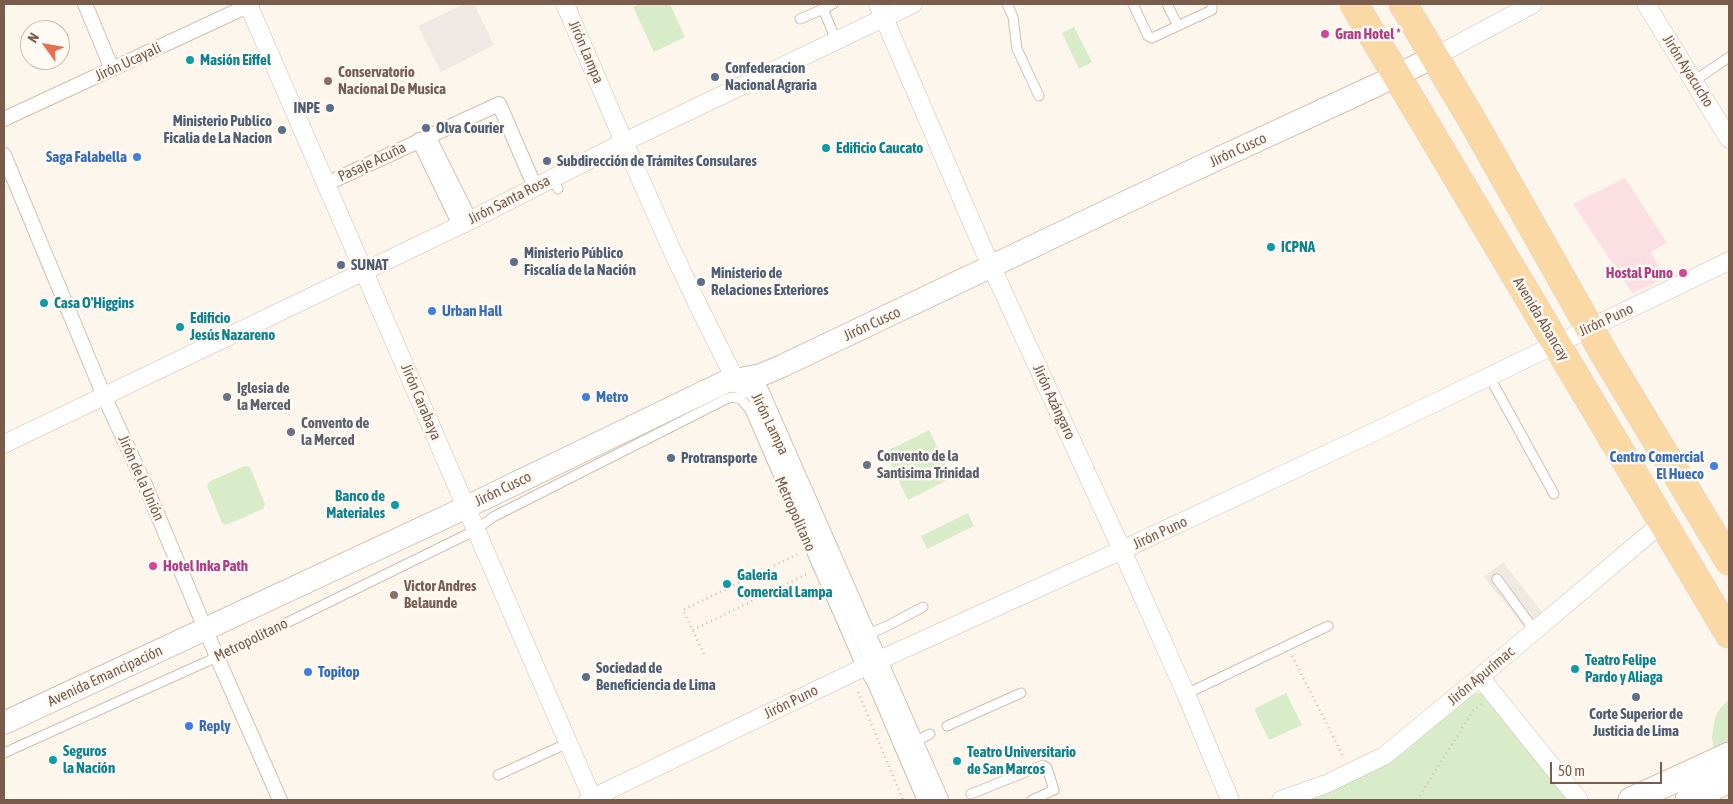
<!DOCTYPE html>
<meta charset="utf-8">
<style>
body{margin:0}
#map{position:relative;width:1733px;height:804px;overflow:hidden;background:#fdf6ec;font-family:"Asap Condensed",sans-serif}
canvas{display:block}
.frame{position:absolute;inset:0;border:5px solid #7a5c4d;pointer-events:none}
.north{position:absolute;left:20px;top:20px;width:50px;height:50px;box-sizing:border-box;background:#fffaf3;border:1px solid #cabbb1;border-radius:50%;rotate:302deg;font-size:14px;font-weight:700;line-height:20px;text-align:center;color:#7a5c4d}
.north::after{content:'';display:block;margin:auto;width:18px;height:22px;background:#e76f51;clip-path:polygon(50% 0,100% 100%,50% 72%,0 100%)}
.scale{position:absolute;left:1550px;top:762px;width:112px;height:22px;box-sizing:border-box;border:2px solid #7a5c4d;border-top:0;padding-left:6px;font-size:15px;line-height:18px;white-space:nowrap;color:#7a5c4d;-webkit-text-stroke:4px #fffaf3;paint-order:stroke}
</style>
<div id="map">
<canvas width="1733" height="804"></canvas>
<div class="frame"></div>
<div class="north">N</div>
<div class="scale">50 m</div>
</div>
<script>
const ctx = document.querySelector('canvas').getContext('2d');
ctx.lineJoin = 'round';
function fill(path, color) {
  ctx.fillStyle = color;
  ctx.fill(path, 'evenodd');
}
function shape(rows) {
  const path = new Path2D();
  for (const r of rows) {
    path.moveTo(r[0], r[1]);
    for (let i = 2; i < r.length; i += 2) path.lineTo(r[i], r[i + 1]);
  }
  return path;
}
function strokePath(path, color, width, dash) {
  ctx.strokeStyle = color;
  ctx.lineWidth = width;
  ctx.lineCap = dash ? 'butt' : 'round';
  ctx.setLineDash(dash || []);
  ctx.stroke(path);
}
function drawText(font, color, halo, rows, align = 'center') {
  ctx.font = font + ' "Asap Condensed",sans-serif';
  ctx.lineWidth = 5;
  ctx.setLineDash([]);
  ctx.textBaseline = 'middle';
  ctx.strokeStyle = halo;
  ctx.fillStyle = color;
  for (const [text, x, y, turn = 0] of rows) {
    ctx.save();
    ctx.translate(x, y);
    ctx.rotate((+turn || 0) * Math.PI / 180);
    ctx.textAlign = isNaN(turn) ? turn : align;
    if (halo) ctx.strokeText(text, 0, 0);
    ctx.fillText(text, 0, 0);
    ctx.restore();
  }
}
fill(shape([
 [464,4,474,4,494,45,441,72,418,26],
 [1503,562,1542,612,1524,627,1484,577]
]), '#efe9e4');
fill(shape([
 [1625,178,1667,243,1651,252,1665,279,1632,293,1573,204]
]), '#fbdfe3');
fill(shape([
 [640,4,670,4,685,37,654,52,633,7],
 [1074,27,1092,62,1079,69,1062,33],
 [929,430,952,478,908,500,885,452],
 [245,466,250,467,265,504,263,509,226,525,222,523,207,486,210,481],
 [968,513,974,526,927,549,921,536],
 [1286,693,1302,725,1269,740,1254,709],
 [1473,693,1480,693,1487,696,1570,800,1298,800],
 [1729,699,1729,754,1714,752,1712,737,1715,718,1719,710]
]), '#d8ecc9');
const service = shape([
 [1007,4,1013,17,1017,49,1039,96],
 [1133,4,1148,36,1152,38,1212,10,1212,4],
 [1167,4,1178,26],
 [823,9,833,4],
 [800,19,823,9,836,40],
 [1694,81,1729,57],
 [553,177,558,189],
 [1489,376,1554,494],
 [1497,579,1535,631],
 [864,636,887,626,923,607],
 [1186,694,1328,626],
 [947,726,1021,693],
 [912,743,930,734],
 [4,753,217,657,476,530,493,517,726,399,732,397,741,399,750,410,858,659,873,685,922,800],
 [498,775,568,743],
 [971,794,1043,765,1047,768,1054,790,1032,800]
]);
const pedestrian = shape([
 [85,4,112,69],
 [4,119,252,4],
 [428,136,470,220],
 [419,140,460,225],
 [4,155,104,396,146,487,217,657,280,800],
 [326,184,499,104,535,187]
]);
const minor = shape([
 [248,4,593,800],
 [565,4,624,142,670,246,697,303,736,381],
 [878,4,982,246,1122,550,1186,694,1230,800],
 [1646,4,1729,139],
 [1434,57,1533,4],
 [4,444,465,223,624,142,913,4],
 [1480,677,1579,800],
 [588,800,875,662,1122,550,1374,432,1729,261],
 [1281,800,1326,784,1384,756,1480,677,1662,523]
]);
const tertiary = shape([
 [736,381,752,388,758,393,937,800],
 [4,723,452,514,725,382,761,375,782,366,1185,174,1377,85,1434,57]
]);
const secondary = shape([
 [1631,800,1729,755],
 [1688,800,1729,780]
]);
const primary = shape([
 [1354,4,1729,634],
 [1403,4,1472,120,1606,357,1729,561]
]);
strokePath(service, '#d1beb0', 11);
strokePath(pedestrian, '#d1beb0', 16);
strokePath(minor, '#d1beb0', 19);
strokePath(tertiary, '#d1beb0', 24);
strokePath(secondary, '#d6c0b0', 27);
strokePath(primary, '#dad1cd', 29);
strokePath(shape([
 [693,630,807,574],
 [704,654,683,610,798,554],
 [1292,656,1344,758],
 [858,692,903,800],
 [1417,800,1473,711,1481,704]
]), '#d9b8a5', 2.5, [1, 4]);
strokePath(service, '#fff', 9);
strokePath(pedestrian, '#fff', 14);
strokePath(minor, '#fff', 18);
strokePath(tertiary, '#fff', 22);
strokePath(secondary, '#fff', 25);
strokePath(primary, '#fbd9a5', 28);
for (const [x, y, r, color] of [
 [1325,34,5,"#d1479c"],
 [190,60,5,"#0f9aa8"],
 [715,77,5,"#5c6f8a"],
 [328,81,5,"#8d6e63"],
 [330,108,5,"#5c6f8a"],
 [426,128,5,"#5c6f8a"],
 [282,130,5,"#5c6f8a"],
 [826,148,5,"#0f9aa8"],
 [137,157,5,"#3f7fe0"],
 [547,161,5,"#5c6f8a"],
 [1271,247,5,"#0f9aa8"],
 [514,262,5,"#5c6f8a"],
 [341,265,5,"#5c6f8a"],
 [1683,273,5,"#d1479c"],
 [701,282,5,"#5c6f8a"],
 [44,303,5,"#0f9aa8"],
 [432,311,5,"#3f7fe0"],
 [180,327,5,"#0f9aa8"],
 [227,397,5,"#6b7280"],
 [586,397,5,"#3f7fe0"],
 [291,432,5,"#6b7280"],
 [671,458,5,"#5c6f8a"],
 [867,465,5,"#6b7280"],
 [1714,466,5,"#3f7fe0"],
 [395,505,5,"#0f9aa8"],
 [153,566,5,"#d1479c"],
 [727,584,5,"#0f9aa8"],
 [394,595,5,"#8d6e63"],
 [1575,669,5,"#0f9aa8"],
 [308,672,5,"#3f7fe0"],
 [586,677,5,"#5c6f8a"],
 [1636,697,5,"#5c6f8a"],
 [189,726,5,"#3f7fe0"],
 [53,760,5,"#0f9aa8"],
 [957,761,5,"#0f9aa8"]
]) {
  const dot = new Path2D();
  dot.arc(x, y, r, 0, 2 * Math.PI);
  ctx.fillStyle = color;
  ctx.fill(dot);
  strokePath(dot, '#fffaf3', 2);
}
drawText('bold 15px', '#b23c85', '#fffaf3', [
 ["Gran Hotel *",1335,34],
 ["Hostal Puno",1673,273,"right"],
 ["Hotel Inka Path",163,566]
], 'left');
drawText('15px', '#7a5c4d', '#fffaf3', [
 ["Jirón Lampa",586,52,67],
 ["Jirón Ucayali",128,62,-25],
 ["Jirón Ayacucho",1688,71,58],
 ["Jirón Cusco",1238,150,-25],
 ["Pasaje Acuña",372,162,-25],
 ["Jirón Santa Rosa",509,200,-27],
 ["Avenida Abancay",1541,319,59],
 ["Jirón Puno",1606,320,-25],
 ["Jirón Cusco",872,324,-25],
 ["Jirón Carabaya",421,402,67],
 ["Jirón Azángaro",1054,402,65],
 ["Jirón Lampa",770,424,64],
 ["Jirón de la Unión",141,478,66],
 ["Jirón Cusco",503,489,-26],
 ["Metropolitano",795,514,66],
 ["Jirón Puno",1160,533,-25],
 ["Metropolitano",251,640,-26],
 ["Avenida Emancipación",105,676,-25],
 ["Jirón Apurímac",1481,676,-40],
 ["Jirón Puno",791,702,-26]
]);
drawText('bold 15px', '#0d838f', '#fffaf3', [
 ["Masión Eiffel",200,60],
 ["Edificio Caucato",836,148],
 ["ICPNA",1281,247],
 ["Casa O'Higgins",54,303],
 ["Edificio",190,318],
 ["Jesús Nazareno",190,335],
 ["Banco de",385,496,"right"],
 ["Materiales",385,513,"right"],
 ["Galeria",737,575],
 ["Comercial Lampa",737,592],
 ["Teatro Felipe",1585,660],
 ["Pardo y Aliaga",1585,677],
 ["Seguros",63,751],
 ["la Nación",63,768],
 ["Teatro Universitario",967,752],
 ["de San Marcos",967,769]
], 'left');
drawText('bold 15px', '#4e5e75', '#fffaf3', [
 ["Confederacion",725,68],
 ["Nacional Agraria",725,85],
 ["INPE",320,108,"right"],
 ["Ministerio Publico",272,121,"right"],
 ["Ficalia de La Nacion",272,138,"right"],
 ["Olva Courier",436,128],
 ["Subdirección de Trámites Consulares",557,161],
 ["Ministerio Público",524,253],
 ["Fiscalía de la Nación",524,270],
 ["SUNAT",351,265],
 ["Ministerio de",711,273],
 ["Relaciones Exteriores",711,290],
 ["Protransporte",681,458],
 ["Sociedad de",596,668],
 ["Beneficiencia de Lima",596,685],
 ["Corte Superior de",1636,714,"center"],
 ["Justicia de Lima",1636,731,"center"]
], 'left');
drawText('bold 15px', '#785e54', '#fffaf3', [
 ["Conservatorio",338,72],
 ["Nacional De Musica",338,89],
 ["Victor Andres",404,586],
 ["Belaunde",404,603]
], 'left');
drawText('bold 15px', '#366cbe', '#fffaf3', [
 ["Saga Falabella",127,157,"right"],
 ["Urban Hall",442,311],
 ["Metro",596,397],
 ["Centro Comercial",1704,457,"right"],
 ["El Hueco",1704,474,"right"],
 ["Topitop",318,672],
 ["Reply",199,726]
], 'left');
drawText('bold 15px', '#5b616d', '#fffaf3', [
 ["Iglesia de",237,388],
 ["la Merced",237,405],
 ["Convento de",301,423],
 ["la Merced",301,440],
 ["Convento de la",877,456],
 ["Santisima Trinidad",877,473]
], 'left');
</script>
